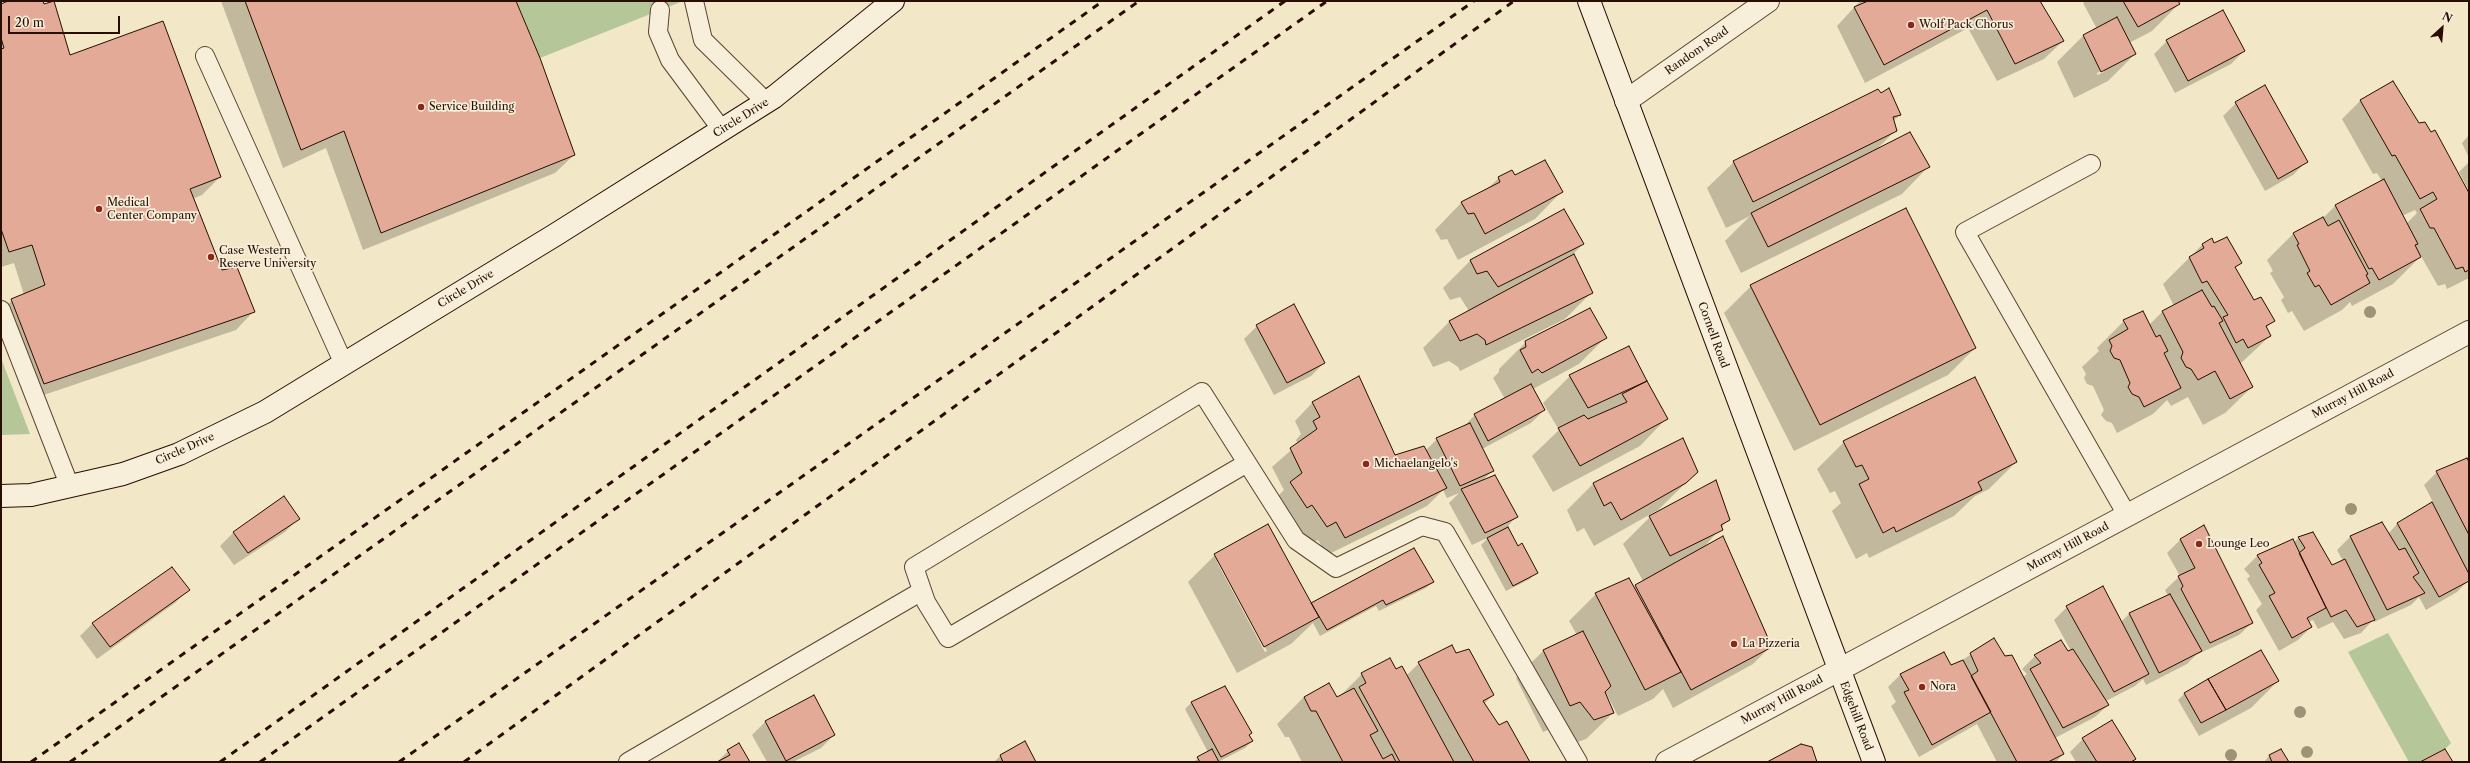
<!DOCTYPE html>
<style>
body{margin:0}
#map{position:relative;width:2470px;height:763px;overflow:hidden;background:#f2e7c6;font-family:"Libre Caslon Text",serif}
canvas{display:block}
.frame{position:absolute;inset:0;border:2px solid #280d00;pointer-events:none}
.north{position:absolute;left:2422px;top:8px;width:40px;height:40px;-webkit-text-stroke:3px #f7efda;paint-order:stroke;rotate:26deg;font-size:11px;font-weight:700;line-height:16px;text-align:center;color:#280d00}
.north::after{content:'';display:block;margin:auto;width:14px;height:18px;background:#280d00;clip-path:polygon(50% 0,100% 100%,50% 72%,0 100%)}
.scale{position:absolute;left:8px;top:16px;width:112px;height:18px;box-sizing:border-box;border:2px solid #280d00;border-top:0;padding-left:5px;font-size:12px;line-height:14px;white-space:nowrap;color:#280d00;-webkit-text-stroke:3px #f7efda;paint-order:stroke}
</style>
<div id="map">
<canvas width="2470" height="763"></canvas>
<div class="frame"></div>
<div class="north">N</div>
<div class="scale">20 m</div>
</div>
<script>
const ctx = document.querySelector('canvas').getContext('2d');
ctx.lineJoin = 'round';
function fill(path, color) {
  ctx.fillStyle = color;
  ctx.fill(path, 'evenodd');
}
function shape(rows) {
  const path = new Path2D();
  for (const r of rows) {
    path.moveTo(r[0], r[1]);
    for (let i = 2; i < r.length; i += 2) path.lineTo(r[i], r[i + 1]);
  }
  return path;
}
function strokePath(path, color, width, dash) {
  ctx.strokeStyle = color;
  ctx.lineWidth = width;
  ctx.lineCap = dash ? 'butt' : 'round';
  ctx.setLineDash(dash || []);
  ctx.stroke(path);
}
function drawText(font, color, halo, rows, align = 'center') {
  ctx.font = font + ' "Libre Caslon Text",serif';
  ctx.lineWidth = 3.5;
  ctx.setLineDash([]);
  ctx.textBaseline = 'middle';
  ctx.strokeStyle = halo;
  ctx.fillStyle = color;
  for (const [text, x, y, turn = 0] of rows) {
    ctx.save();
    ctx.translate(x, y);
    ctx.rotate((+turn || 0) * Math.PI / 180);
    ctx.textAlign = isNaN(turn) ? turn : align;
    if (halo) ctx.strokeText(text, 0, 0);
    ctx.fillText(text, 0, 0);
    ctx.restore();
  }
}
fill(shape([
 [516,1,683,1,540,58],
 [1,358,30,434,1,435],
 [2388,633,2451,743,2445,749,2420,762,2409,762,2348,652]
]), '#b5c799');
fill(shape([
 [11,1,42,1,70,57,220,177,202,195,192,199,221,272,254,311,236,330,26,401,1,337,1,311,12,300,24,295,14,263,1,267,1,5],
 [221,1,515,1,574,155,555,173,363,250,326,148,283,168],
 [1860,1,2039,1,2063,41,2044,59,1997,81,1968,28,1865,83,1837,26],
 [2086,1,2177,1,2179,4,2152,31,2129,43,2135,54,2108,81,2074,98,2057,62,2083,36,2097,29,2083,3],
 [2104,69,2104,72,2097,75,2097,73],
 [2167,41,2244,51,2231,64,2175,93,2154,54],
 [2393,83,2418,124,2467,192,2469,191,2459,172,2469,162,2469,278,2447,289,2445,284,2438,286,2421,256,2393,284,2352,306,2350,302,2342,310,2304,331,2292,311,2288,313,2281,300,2284,297,2270,273,2273,271,2267,260,2294,233,2323,218,2335,206,2382,181,2377,173,2373,174,2342,119,2360,101],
 [2415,210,2417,213,2406,224,2402,216],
 [2236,103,2306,162,2293,175,2265,191,2223,116],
 [1900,115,1893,121,1896,130,1877,149,1928,167,1902,194,1741,273,1725,241,1750,216,1726,228,1707,188,1734,162],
 [2469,135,2469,158,2462,143],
 [1515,176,1561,192,1535,219,1458,260,1447,239,1441,240,1435,230,1461,203,1486,190,1499,178],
 [1563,210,1583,244,1573,254,1592,292,1565,319,1460,371,1458,367,1449,361,1433,367,1423,348,1449,322,1469,311,1460,297,1450,300,1443,288,1470,261],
 [2203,244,2214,245,2241,262,2235,268,2254,302,2273,321,2266,328,2270,336,2240,364,2252,387,2225,413,2203,425,2188,397,2171,406,2167,400,2153,414,2117,433,2112,423,2106,421,2101,415,2104,410,2093,386,2087,384,2084,378,2086,374,2082,367,2099,351,2097,348,2124,321,2149,325,2162,312,2174,306,2163,284],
 [1751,286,1975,348,1948,375,1794,451,1724,313],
 [1294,306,1324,363,1311,376,1274,395,1244,339,1257,326],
 [1606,337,1579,364,1533,389,1544,410,1531,423,1482,449,1493,470,1482,481,1516,517,1507,527,1517,547,1536,572,1530,579,1506,591,1481,545,1489,537,1472,545,1449,503,1459,493,1447,498,1443,490,1427,506,1327,555,1318,540,1309,544,1273,501,1284,490,1272,467,1298,444,1296,440,1301,434,1295,421,1313,402,1395,456,1425,451,1437,439,1462,428,1475,415,1505,399,1493,378,1499,372,1499,369,1526,342],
 [1629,347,1666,419,1640,446,1553,492,1532,456,1559,430,1543,403,1570,376],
 [1844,442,2016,462,1989,489,1975,496,1954,516,1869,558,1867,553,1856,559,1832,511,1841,503,1835,491,1830,493,1817,469],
 [2469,462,2469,580,2457,592,2426,610,2419,597,2411,605,2374,622,2373,620,2361,633,2344,639,2333,622,2318,629,2313,620,2308,622,2311,627,2298,640,2279,651,2256,610,2262,604,2247,579,2250,576,2244,569,2257,556,2292,541,2293,543,2299,538,2312,533,2331,566,2343,561,2337,550,2350,537,2381,523,2388,534,2397,524,2433,502,2424,485,2437,472],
 [1697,472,1658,510,1594,546,1584,528,1577,532,1567,510,1593,484],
 [1715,481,1729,519,1704,547,1771,646,1753,664,1673,708,1663,689,1653,699,1618,716,1606,693,1604,694,1613,713,1586,739,1567,746,1553,728,1543,732,1516,678,1543,651,1577,635,1569,621,1596,594,1633,588,1643,581,1623,544,1650,517],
 [284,497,298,519,285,532,234,565,220,546,233,533],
 [2204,527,2252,623,2239,635,2196,655,2187,664,2146,685,2143,679,2135,686,2106,701,2108,705,2095,717,2055,738,2063,754,2056,762,1997,762,1977,724,1919,757,1891,706,1896,702,1888,687,1901,674,1951,667,1994,640,2005,657,2023,677,2027,674,2022,669,2035,656,2071,651,2054,620,2067,607,2121,622,2129,614,2168,596,2165,590,2180,576,2167,553,2180,540],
 [1215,555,1311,604,1433,582,1426,588,1379,611,1376,606,1320,636,1313,623,1291,644,1237,673,1188,582],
 [1217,562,1220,562,1267,651,1265,652],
 [188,590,175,603,97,659,80,636,93,623],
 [1455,655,1493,695,1484,704,1499,727,1529,762,1302,762,1289,737,1285,737,1277,724,1304,697,1338,698,1362,674,1396,670,1406,676,1419,663],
 [2209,680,2278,681,2251,708,2199,736,2178,700,2184,694],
 [1225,687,1251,733,1248,736,1252,741,1245,748,1218,762,1193,762,1208,752,1185,709,1191,703],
 [814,697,834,735,821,748,793,762,767,762,752,735,765,722],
 [2083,739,2134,759,2132,762,2076,762,2070,752],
 [2281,750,2288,762,2264,762,2269,756],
 [728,751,749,762,717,762],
 [1000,756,1035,762,994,762]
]), '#0003');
const building = shape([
 [8,1,43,1,44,4,54,1,70,55,163,21,221,177,190,189,222,270,237,267,255,312,44,384,11,299,45,285,32,245,9,252,1,229,1,49,4,48,1,38,1,4,8,1],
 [245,1,516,1,540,58,575,155,381,233,344,131,301,150,245,1],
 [1868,1,2040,1,2064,41,2015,64,1987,10,1884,65,1854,7,1868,1],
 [2123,1,2178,1,2180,4,2138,27,2123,1],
 [2223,10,2245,51,2188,81,2166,40,2223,10],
 [2117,17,2136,54,2101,72,2083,35,2117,17],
 [2393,81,2419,123,2425,122,2431,132,2435,130,2469,193,2469,270,2465,272,2463,267,2456,269,2434,228,2430,228,2420,209,2437,199,2433,192,2420,199,2395,155,2392,156,2360,100,2393,81],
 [2265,85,2308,162,2278,179,2235,102,2265,85],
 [1889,88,1901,115,1893,117,1897,131,1753,202,1733,161,1878,89,1881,93,1889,88],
 [1910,132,1930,167,1768,247,1751,213,1910,132],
 [1545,160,1563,192,1485,234,1474,213,1468,214,1461,202,1500,182,1498,177,1512,170,1515,175,1545,160],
 [2384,179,2418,244,2415,245,2421,257,2379,280,2372,268,2369,269,2335,205,2384,179],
 [1906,208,1976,348,1820,425,1750,285,1906,208],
 [1564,209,1584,244,1498,287,1487,271,1477,274,1470,260,1564,209],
 [2323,217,2328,226,2339,220,2368,274,2366,275,2370,283,2331,305,2319,285,2315,287,2307,273,2310,271,2297,245,2299,244,2293,233,2323,217],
 [2227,237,2242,263,2235,267,2254,300,2261,297,2275,321,2266,326,2271,336,2248,348,2243,339,2236,343,2223,317,2228,315,2207,281,2202,283,2189,257,2204,248,2202,244,2212,238,2214,243,2227,237],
 [1574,254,1593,293,1486,345,1485,340,1477,334,1460,341,1449,321,1574,254],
 [2202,290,2212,307,2214,306,2223,321,2219,323,2253,387,2230,399,2215,371,2198,380,2191,369,2186,367,2181,358,2183,352,2162,311,2202,290],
 [1294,304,1325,363,1287,383,1256,325,1294,304],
 [1590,308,1607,338,1542,373,1538,369,1532,373,1520,350,1526,347,1525,341,1590,308],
 [2143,311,2156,337,2160,335,2168,351,2164,353,2181,388,2144,407,2139,397,2132,394,2128,387,2130,383,2120,360,2114,358,2110,351,2112,346,2109,340,2128,329,2123,320,2143,311],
 [1629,346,1647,381,1588,408,1569,375,1629,346],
 [1359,376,1395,455,1424,446,1447,488,1345,538,1336,522,1327,527,1312,505,1307,508,1290,482,1302,473,1290,448,1317,429,1313,421,1320,417,1312,402,1359,376],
 [1975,377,2017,462,1978,482,1982,490,1896,532,1894,527,1883,533,1859,484,1869,479,1862,465,1856,467,1843,441,1975,377],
 [1647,381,1668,419,1580,466,1558,428,1584,415,1588,419,1627,402,1622,394,1647,381],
 [1531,384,1545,410,1488,441,1474,414,1531,384],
 [1470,423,1494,471,1460,486,1436,438,1470,423],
 [1683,438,1698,472,1686,483,1621,520,1611,502,1604,506,1593,483,1683,438],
 [2467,458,2469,462,2469,535,2436,471,2467,458],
 [1495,475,1518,517,1485,533,1461,489,1495,475],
 [1716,480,1730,520,1721,525,1723,530,1670,556,1649,516,1716,480],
 [284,496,300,519,248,553,233,532,284,496],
 [2432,502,2469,574,2469,581,2439,597,2397,523,2432,502],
 [2382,522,2399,550,2405,548,2419,573,2413,577,2425,593,2387,610,2350,536,2382,522],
 [1268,524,1319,617,1264,647,1214,554,1268,524],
 [2204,525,2253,623,2210,643,2181,589,2183,586,2178,576,2195,568,2180,539,2204,525],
 [1508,527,1518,546,1522,543,1538,573,1513,586,1487,538,1508,527],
 [2313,532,2332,565,2345,559,2375,620,2357,627,2346,610,2331,617,2299,553,2305,548,2298,537,2313,532],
 [1723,536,1772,647,1691,690,1635,585,1723,536],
 [2293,539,2326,608,2307,618,2312,627,2292,638,2269,596,2275,593,2259,565,2262,563,2257,555,2293,539],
 [1414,548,1434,582,1386,605,1383,600,1327,630,1311,603,1414,548],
 [172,567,190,590,110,647,92,623,172,567],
 [1629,578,1681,672,1645,690,1595,593,1629,578],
 [2103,586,2149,674,2114,692,2066,606,2103,586],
 [2170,594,2202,651,2159,673,2129,613,2170,594],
 [1583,631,1611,686,1605,692,1614,713,1594,720,1580,702,1570,706,1543,650,1583,631],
 [1994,638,2005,656,2012,655,2064,754,2048,762,2017,762,1971,676,1978,671,1970,653,1994,638],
 [2061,640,2068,651,2073,649,2109,705,2063,728,2030,669,2041,663,2034,655,2061,640],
 [1452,645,1456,653,1469,649,1494,695,1483,701,1499,725,1507,721,1530,762,1474,762,1418,662,1452,645],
 [2261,650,2279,681,2226,710,2208,679,2261,650],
 [1944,652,1951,665,1963,660,1991,712,1932,745,1904,692,1909,690,1900,674,1944,652],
 [1390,658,1396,669,1402,666,1454,762,1400,762,1359,687,1366,683,1361,673,1390,658],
 [2208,679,2226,710,2201,723,2184,693,2208,679],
 [1329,683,1337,697,1354,688,1378,731,1370,735,1383,759,1392,754,1396,762,1343,762,1316,711,1311,711,1304,697,1329,683],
 [1225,686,1252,733,1249,735,1253,741,1221,757,1191,702,1225,686],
 [814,695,835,735,786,761,765,721,814,695],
 [2112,720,2136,759,2131,762,2097,762,2082,738,2112,720],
 [1025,741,1036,762,1003,762,1000,755,1025,741],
 [739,743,750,762,717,762,730,755,727,750,739,743],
 [1801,744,1812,747,1817,762,1767,762,1801,744],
 [1212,749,1219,762,1200,762,1197,757,1212,749],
 [2281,749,2289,762,2272,762,2269,755,2281,749],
 [2445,749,2453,762,2420,762,2445,749]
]);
fill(building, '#e3aa97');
strokePath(building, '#280d00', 1);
const lane = shape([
 [694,1,703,40,766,102],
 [660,10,658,32,670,60,722,130],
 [205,56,343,362],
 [2091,164,1965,232,2127,515],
 [1,310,70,487],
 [1247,463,948,638,926,602,914,567,1202,392,1296,540,1336,568,1422,526,1445,532,1578,762],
 [628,762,922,591]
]);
const street = shape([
 [1626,101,1768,1],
 [1667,762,2469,332]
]);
const secondary = shape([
 [1589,1,1874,762],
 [1,496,31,495,123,474,179,454,265,412,555,235,774,97,893,1]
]);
strokePath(lane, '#5a4432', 20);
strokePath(street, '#5a4432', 24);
strokePath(secondary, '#280d00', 24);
strokePath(lane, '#f7efda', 18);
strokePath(street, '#f7efda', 22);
strokePath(secondary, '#f7efda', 22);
strokePath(shape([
 [31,762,1103,1],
 [70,762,1139,1],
 [220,762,1285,1],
 [260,762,1327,1],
 [399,762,1474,1],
 [464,762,1514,1]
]), '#280d00', 3, [7, 7]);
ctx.fillStyle = '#9e9377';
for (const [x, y] of [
 [2370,312],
 [2351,509],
 [2300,712],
 [2307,752],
 [2231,755]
]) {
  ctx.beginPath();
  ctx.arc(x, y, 6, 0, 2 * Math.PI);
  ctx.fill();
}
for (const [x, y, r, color] of [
 [1911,25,4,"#8f2418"],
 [421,107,4,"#8f2418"],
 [99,209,4,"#8f2418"],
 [211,257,4,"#8f2418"],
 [1366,464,4,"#8f2418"],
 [2199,544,4,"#8f2418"],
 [1734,644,4,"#8f2418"],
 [1922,687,4,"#8f2418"]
]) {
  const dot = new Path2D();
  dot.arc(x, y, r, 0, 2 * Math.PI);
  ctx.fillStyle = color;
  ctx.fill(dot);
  strokePath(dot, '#f7efda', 1.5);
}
drawText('11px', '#280d00', '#f7efda', [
 ["Wolf Pack Chorus",1919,25],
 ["Service Building",429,107],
 ["Medical",107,203],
 ["Center Company",107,216],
 ["Case Western",219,251],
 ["Reserve University",219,264],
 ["Michaelangelo's",1374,464],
 ["Lounge Leo",2207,544],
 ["La Pizzeria",1742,644],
 ["Nora",1930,687]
], 'left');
drawText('11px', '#280d00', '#f7efda', [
 ["Random Road",1697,51,-35],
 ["Circle Drive",741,118,-32],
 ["Circle Drive",466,289,-31],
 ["Cornell Road",1713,335,70],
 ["Murray Hill Road",2353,394,-28],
 ["Circle Drive",185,449,-24],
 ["Murray Hill Road",2068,547,-28],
 ["Murray Hill Road",1782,700,-28],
 ["Edgehill Road",1856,716,69]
]);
</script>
